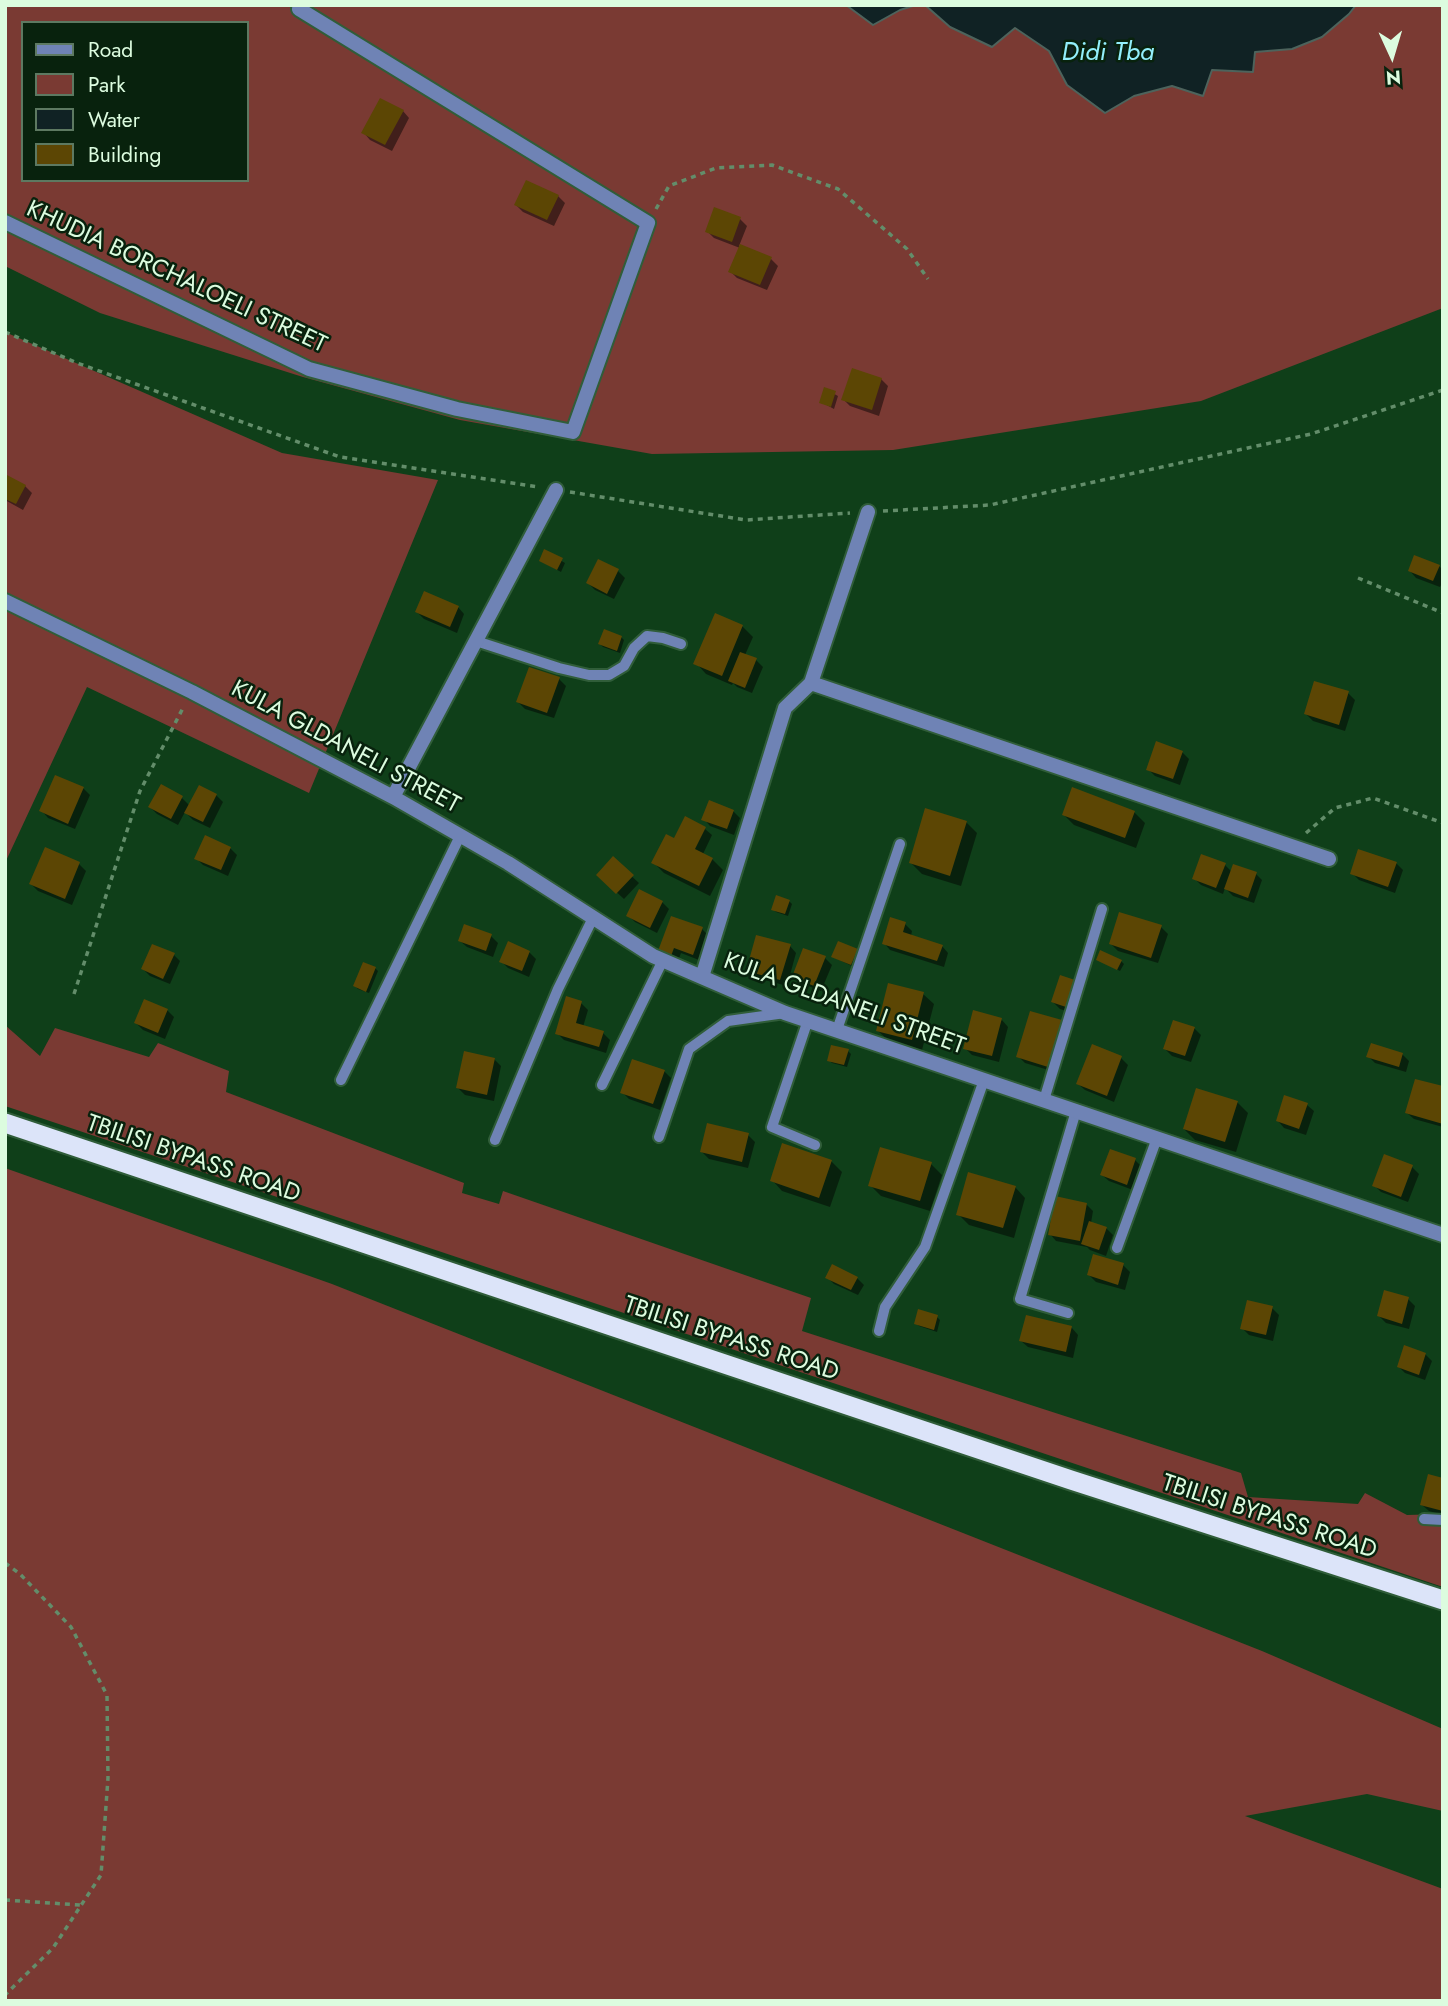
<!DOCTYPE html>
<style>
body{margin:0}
#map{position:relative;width:1448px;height:2006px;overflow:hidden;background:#0f3f19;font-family:Jost,sans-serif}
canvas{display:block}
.frame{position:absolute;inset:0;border:7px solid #dcfcdf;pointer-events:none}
.legend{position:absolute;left:21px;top:21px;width:228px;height:161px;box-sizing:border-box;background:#08220d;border:2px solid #5d7961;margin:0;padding:9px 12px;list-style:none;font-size:21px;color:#dcfcdf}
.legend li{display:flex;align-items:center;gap:14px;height:35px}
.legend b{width:35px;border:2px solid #5d7961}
.north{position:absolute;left:1357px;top:21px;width:70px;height:70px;-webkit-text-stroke:5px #08220d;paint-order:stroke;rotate:176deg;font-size:19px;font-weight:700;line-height:28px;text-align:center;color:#dcfcdf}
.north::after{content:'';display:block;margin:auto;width:24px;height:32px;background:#dcfcdf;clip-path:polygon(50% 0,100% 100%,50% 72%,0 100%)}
</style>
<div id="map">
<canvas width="1448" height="2006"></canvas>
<div class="frame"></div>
<ul class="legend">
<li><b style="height:9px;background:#6f83b5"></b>Road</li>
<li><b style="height:19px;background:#7a3a33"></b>Park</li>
<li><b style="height:19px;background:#102224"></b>Water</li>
<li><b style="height:19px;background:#5c4604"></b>Building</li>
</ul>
<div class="north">N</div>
</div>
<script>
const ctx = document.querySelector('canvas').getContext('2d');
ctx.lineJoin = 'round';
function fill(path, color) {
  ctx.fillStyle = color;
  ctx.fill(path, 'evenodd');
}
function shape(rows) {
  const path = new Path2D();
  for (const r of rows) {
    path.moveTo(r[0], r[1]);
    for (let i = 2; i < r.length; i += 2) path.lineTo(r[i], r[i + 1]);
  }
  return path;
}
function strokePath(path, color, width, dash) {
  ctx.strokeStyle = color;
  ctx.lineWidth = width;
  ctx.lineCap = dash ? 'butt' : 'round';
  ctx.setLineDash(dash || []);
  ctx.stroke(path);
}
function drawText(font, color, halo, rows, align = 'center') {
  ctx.font = font + ' Jost,sans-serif';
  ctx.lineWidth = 5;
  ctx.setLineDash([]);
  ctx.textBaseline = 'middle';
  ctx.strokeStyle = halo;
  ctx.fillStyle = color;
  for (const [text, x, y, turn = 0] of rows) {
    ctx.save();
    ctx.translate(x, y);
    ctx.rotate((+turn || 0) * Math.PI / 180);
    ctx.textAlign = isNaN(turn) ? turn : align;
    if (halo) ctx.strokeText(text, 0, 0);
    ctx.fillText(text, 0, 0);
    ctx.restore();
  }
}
fill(shape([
 [5,5,846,5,873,25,900,10,916,5,925,5,950,27,992,47,1014,28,1049,51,1067,85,1105,113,1134,96,1172,86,1203,96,1212,70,1253,72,1254,52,1292,49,1349,15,1356,5,1443,5,1443,308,1201,401,893,450,652,454,460,420,303,377,100,313,5,266],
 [23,23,247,23,247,180,23,180],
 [5,332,282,453,438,480,309,793,87,687,5,863],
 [5,1025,40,1056,55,1028,149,1057,158,1043,229,1071,226,1092,464,1183,462,1193,499,1204,503,1191,811,1298,802,1331,1241,1473,1248,1497,1358,1504,1365,1493,1407,1515,1443,1514,1443,1587,5,1106],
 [5,1168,332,1284,1262,1651,1443,1729,1443,1811,1367,1794,1245,1816,1443,1889,1443,2001,5,2001]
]), '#7a3a33');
const water = shape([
 [846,5,916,5,900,10,873,25,846,5],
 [925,5,1356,5,1349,14,1322,37,1292,49,1255,52,1253,72,1212,70,1203,96,1172,86,1134,96,1105,113,1067,85,1049,51,1015,28,992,47,950,27,925,5]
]);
fill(water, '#102224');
strokePath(water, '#4d635c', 2);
fill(shape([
 [403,111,409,118,392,151,370,140,364,133],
 [558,196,565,203,554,226,523,212,516,205],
 [740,219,747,226,739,246,771,259,778,266,767,290,737,278,730,271,740,248,714,238,707,231],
 [881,379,888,386,879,416,850,406,843,399],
 [825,389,838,396,834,409,821,402],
 [5,476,25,486,32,493,23,510,5,500],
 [545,551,565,563,561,572,541,561],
 [599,561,618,571,625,578,614,599,595,590,588,583],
 [1439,566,1443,570,1443,581,1440,587,1416,578,1410,571],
 [458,607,464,614,457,633,424,619,417,612],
 [742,626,753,637,745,655,756,660,763,667,752,693,737,687,733,683,732,685,706,674,696,663],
 [621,637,624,640,620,653,603,647,600,644],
 [559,679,566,686,554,718,525,709,518,702],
 [1348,693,1355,700,1345,731,1313,721,1306,714],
 [1182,752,1189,759,1180,785,1155,776,1148,769],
 [161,787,182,798,190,806,216,795,223,802,210,828,193,820,185,812,178,825,157,814,150,807],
 [83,788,90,795,75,829,48,818,42,811],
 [733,811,740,818,734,835,710,826,704,819],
 [1134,812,1145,823,1136,848,1074,825,1064,815],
 [685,819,705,829,712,835,703,854,712,859,723,870,710,896,664,873,654,863,674,840],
 [966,822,977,833,961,886,922,874,911,863],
 [230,848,237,855,228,876,203,865,196,858],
 [46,849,79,864,86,871,72,905,38,891,31,884],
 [613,859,639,883,624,899,598,875],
 [1396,863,1403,870,1395,893,1359,880,1352,873],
 [1225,865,1232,872,1256,874,1262,880,1254,903,1233,896,1225,888,1223,894,1201,885,1194,878],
 [789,901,792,904,788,916,776,912,773,909],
 [662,902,669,909,657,933,635,922,628,915],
 [905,924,912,931,911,936,942,946,948,953,944,967,890,950,884,943],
 [1161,927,1168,934,1158,963,1118,951,1111,944],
 [702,929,708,935,699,960,681,953,678,961,660,951],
 [491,936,498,943,493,957,467,947,460,941],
 [790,946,796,953,787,986,754,977,747,970],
 [857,950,859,953,854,967,833,957],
 [529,952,536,959,529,977,508,968,501,961],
 [174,955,180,961,170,984,150,976,143,969],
 [825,958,832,965,821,991,801,983,794,976],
 [1098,960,1121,961,1124,964,1120,971],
 [375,968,378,971,369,993,358,989,355,986],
 [1074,982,1081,989,1073,1013,1060,1009,1053,1002],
 [923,994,934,1004,922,1050,889,1041,878,1031],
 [581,1003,588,1010,583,1027,603,1033,610,1040,606,1053,564,1040,557,1033],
 [167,1010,174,1017,165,1039,143,1030,136,1023],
 [1002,1020,1008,1027,999,1062,972,1055,965,1048],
 [1061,1022,1068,1029,1055,1072,1025,1063,1018,1056],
 [1194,1028,1201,1035,1191,1062,1172,1056,1165,1049],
 [1093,1047,1121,1058,1128,1065,1114,1102,1085,1090,1078,1084],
 [848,1051,851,1054,847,1067,832,1063,829,1060],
 [1402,1054,1409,1061,1406,1072,1375,1063,1368,1056],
 [494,1059,501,1066,494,1101,465,1095,458,1088],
 [664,1071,671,1078,660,1110,629,1099,622,1092],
 [1443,1088,1443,1127,1414,1119,1407,1113],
 [1237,1102,1248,1113,1236,1152,1195,1140,1184,1129],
 [1307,1105,1314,1111,1306,1135,1284,1128,1278,1121],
 [748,1135,755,1142,748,1168,709,1159,702,1152],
 [1135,1160,1142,1167,1133,1190,1109,1181,1102,1175],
 [831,1161,842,1172,830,1207,782,1191,772,1180],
 [931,1164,942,1175,930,1211,881,1196,870,1185],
 [1412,1167,1419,1174,1408,1202,1381,1192,1374,1185],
 [1015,1187,1025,1198,1014,1238,969,1225,958,1214],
 [1086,1204,1093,1211,1091,1223,1106,1228,1113,1235,1106,1256,1090,1250,1087,1247,1056,1241,1050,1234],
 [1123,1265,1130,1272,1125,1290,1096,1282,1089,1275],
 [827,1277,857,1278,864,1285,858,1295,834,1284],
 [1408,1299,1415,1306,1409,1329,1386,1323,1379,1316],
 [1272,1308,1279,1315,1273,1341,1249,1335,1242,1328],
 [937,1317,940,1320,937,1332,919,1326,916,1323],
 [1072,1328,1078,1335,1073,1358,1028,1347,1021,1341],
 [1425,1354,1432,1361,1425,1380,1405,1373,1399,1367],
 [1443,1480,1443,1515,1429,1511,1422,1505]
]), '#0007');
fill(shape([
 [380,98,404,110,385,145,361,133],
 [526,180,559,195,547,220,514,205],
 [714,207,741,217,732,242,705,232],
 [740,244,772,257,760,285,728,272],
 [852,368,882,378,872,410,841,400],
 [824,387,836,391,831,407,819,403],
 [5,474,26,485,16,504,5,499],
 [544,549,563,558,557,570,539,561],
 [1414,555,1440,565,1433,581,1408,571],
 [598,559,619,569,607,594,586,583],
 [424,591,459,606,450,627,415,612],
 [715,613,743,625,722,676,693,664],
 [604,629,622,636,617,651,598,644],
 [740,652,757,658,745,688,728,681],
 [529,667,560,677,547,713,516,702],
 [1314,681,1349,691,1339,725,1304,714],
 [1156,741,1183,751,1173,779,1146,770],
 [55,775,84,787,68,824,39,811],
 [161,784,183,796,171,819,148,807],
 [199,785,217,794,203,822,184,813],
 [1072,787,1135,811,1125,838,1062,815],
 [709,800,734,810,727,829,701,820],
 [925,808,967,821,950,876,909,863],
 [685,816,706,827,695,849,713,858,699,886,651,863,666,834,674,838],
 [205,835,231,847,221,870,194,859],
 [45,847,80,862,65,899,29,884],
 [1358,849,1397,862,1388,887,1350,874],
 [1201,854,1226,863,1216,888,1192,879],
 [613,856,634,875,616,894,596,875],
 [1233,864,1257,872,1248,898,1224,889],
 [639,889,663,901,650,928,626,916],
 [776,895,790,900,785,914,771,910],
 [1119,912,1162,925,1151,958,1109,944],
 [671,916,703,927,693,955,674,948,671,956,658,951],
 [890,917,906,922,903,932,943,945,937,961,882,944],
 [464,924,492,934,486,951,458,941],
 [756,935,791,944,780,980,746,971],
 [508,941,530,951,522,971,499,962],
 [838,941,858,949,851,965,831,957],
 [152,944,175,953,163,979,141,969],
 [803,948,826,956,814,986,792,977],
 [1100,950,1122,960,1117,970,1096,960],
 [363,962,376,967,366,992,353,986],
 [1060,975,1075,980,1066,1007,1051,1002],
 [888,983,924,992,912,1040,876,1031],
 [566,996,582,1001,576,1023,604,1031,599,1047,555,1034],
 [144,999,168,1009,158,1033,134,1023],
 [973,1010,1002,1018,992,1056,963,1049],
 [1030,1011,1062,1020,1048,1067,1016,1057],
 [1173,1020,1195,1027,1185,1056,1163,1049],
 [1371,1043,1403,1053,1399,1067,1366,1057],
 [1092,1044,1122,1056,1107,1096,1076,1084],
 [831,1045,849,1049,844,1065,827,1061],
 [464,1051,495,1058,487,1095,456,1088],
 [632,1059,665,1070,653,1104,620,1093],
 [1415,1079,1443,1086,1443,1124,1405,1113],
 [1196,1088,1238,1101,1225,1142,1183,1129],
 [1284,1095,1308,1103,1299,1129,1276,1121],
 [707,1123,749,1133,742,1162,700,1152],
 [782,1143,832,1160,819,1198,770,1181],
 [880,1147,932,1162,920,1201,868,1186],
 [1110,1149,1136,1158,1127,1185,1100,1175],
 [1384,1154,1413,1165,1401,1197,1372,1186],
 [968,1172,1016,1186,1003,1228,956,1215],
 [1055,1196,1087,1203,1080,1241,1048,1235],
 [1089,1221,1107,1227,1099,1250,1081,1244],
 [1093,1254,1124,1263,1118,1285,1087,1275],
 [832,1264,858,1277,851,1290,825,1278],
 [1384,1290,1409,1297,1402,1324,1377,1316],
 [1247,1300,1273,1306,1266,1335,1240,1329],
 [918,1309,938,1315,934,1330,914,1324],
 [1026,1315,1072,1326,1066,1352,1019,1341],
 [1404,1345,1426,1353,1419,1375,1397,1367],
 [1428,1474,1443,1478,1443,1511,1420,1505]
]), '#5c4604');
const service = shape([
 [476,641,559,668,589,675,609,675,624,666,634,648,647,636,663,638,681,644],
 [808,1020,772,1127,815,1145],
 [837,1030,900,844],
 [341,1080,460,836],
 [602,1085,663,960],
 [1044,1100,1102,909],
 [659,1137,689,1049,728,1021,785,1013],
 [495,1140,558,989,593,918],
 [1117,1248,1157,1138],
 [1068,1313,1020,1299,1076,1111],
 [879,1331,885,1307,925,1247,984,1080],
 [1424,1519,1443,1520]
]);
const minor = shape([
 [5,222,309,369,457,409,573,432,648,223,299,9],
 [5,601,192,692,393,797,508,863,653,956,785,1013,1443,1235],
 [811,683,1329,859],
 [393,797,556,490],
 [702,977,785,708,811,683,868,512]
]);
const trunk = shape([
 [5,1123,1071,1480,1443,1600]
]);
strokePath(service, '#305d39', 14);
strokePath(minor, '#305d39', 18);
strokePath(trunk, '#305d39', 23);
strokePath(shape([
 [656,209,669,186,716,168,772,165,838,189,907,249,928,279],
 [5,332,77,363,340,457,538,487],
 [570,492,746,520,850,513],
 [883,511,990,505,1311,434,1443,390],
 [1358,578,1443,613],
 [1306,833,1335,808,1373,798,1443,823],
 [74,994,140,791,184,706],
 [5,1563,20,1574,71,1627,107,1695,108,1778,101,1875,53,1948,5,1995],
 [5,1900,80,1905]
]), '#638d6a', 3.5, [5, 5]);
strokePath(service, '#6f83b5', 10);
strokePath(minor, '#6f83b5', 14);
strokePath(trunk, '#dce4f9', 19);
drawText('24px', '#dcfcdf', '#08220d', [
 ["KHUDIA BORCHALOELI STREET",176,278,25],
 ["KULA GLDANELI STREET",345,748,28],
 ["KULA GLDANELI STREET",844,1005,20],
 ["TBILISI BYPASS ROAD",193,1160,19],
 ["TBILISI BYPASS ROAD",731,1340,18],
 ["TBILISI BYPASS ROAD",1269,1518,18]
]);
drawText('italic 26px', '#93effc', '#08220d', [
 ["Didi Tba",1108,54]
]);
</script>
